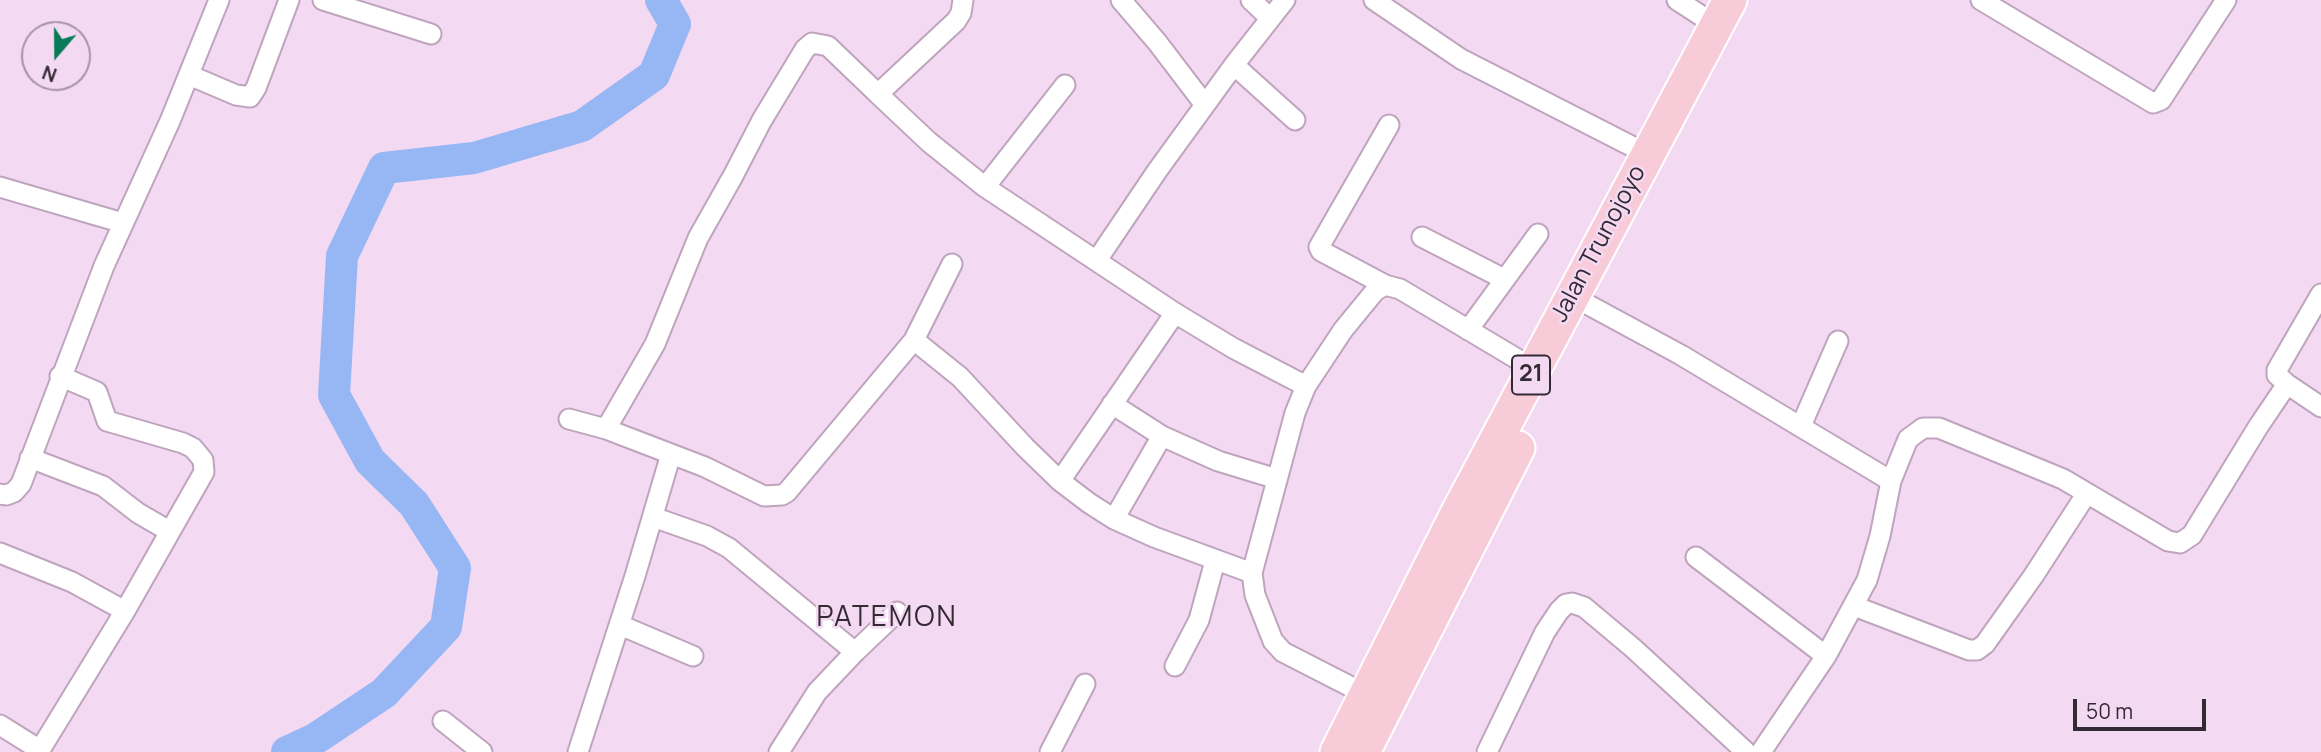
<!DOCTYPE html>
<style>
body{margin:0}
#map{position:relative;width:2321px;height:752px;overflow:hidden;background:#f4d9f3;font-family:Manrope,sans-serif}
canvas{display:block}
.north{position:absolute;left:21px;top:21px;width:70px;height:70px;box-sizing:border-box;background:#f4d9f3;border:2px solid #a793a7;border-radius:50%;rotate:200deg;font-size:19px;font-weight:700;line-height:28px;text-align:center;color:#342a34}
.north::after{content:'';display:block;margin:auto;width:24px;height:32px;background:#077b57;clip-path:polygon(50% 0,100% 100%,50% 72%,0 100%)}
.scale{position:absolute;left:2073px;top:699px;width:133px;height:32px;box-sizing:border-box;border:4px solid #342a34;border-top:0;padding-left:9px;font-size:21px;line-height:24px;white-space:nowrap;color:#342a34;-webkit-text-stroke:5px #f4d9f3;paint-order:stroke}
</style>
<div id="map">
<canvas width="2321" height="752"></canvas>
<div class="north">N</div>
<div class="scale">50 m</div>
</div>
<script>
const ctx = document.querySelector('canvas').getContext('2d');
ctx.lineJoin = 'round';
function shape(rows) {
  const path = new Path2D();
  for (const r of rows) {
    path.moveTo(r[0], r[1]);
    for (let i = 2; i < r.length; i += 2) path.lineTo(r[i], r[i + 1]);
  }
  return path;
}
function strokePath(path, color, width, dash) {
  ctx.strokeStyle = color;
  ctx.lineWidth = width;
  ctx.lineCap = dash ? 'butt' : 'round';
  ctx.setLineDash(dash || []);
  ctx.stroke(path);
}
function drawText(font, color, halo, rows, align = 'center') {
  ctx.font = font + ' Manrope,sans-serif';
  ctx.lineWidth = 5;
  ctx.setLineDash([]);
  ctx.textBaseline = 'middle';
  ctx.strokeStyle = halo;
  ctx.fillStyle = color;
  for (const [text, x, y, turn = 0] of rows) {
    ctx.save();
    ctx.translate(x, y);
    ctx.rotate((+turn || 0) * Math.PI / 180);
    ctx.textAlign = isNaN(turn) ? turn : align;
    if (halo) ctx.strokeText(text, 0, 0);
    ctx.fillText(text, 0, 0);
    ctx.restore();
  }
}
strokePath(shape([
 [287,752,315,739,384,693,446,627,455,568,414,504,370,461,334,395,342,256,384,168,474,158,582,126,654,75,675,24,661,0]
]), '#96b7f4', 32);
const minor = shape([
 [323,0,431,34],
 [1121,0,1157,42,1205,105],
 [1251,0,1270,18],
 [1374,0,1461,59,1647,154],
 [1677,0,1717,26],
 [1981,0,2153,103,2161,100,2226,0],
 [1234,65,1295,120],
 [189,75,236,95,250,97,256,88,289,0],
 [878,94,929,142,985,187,1175,313,1233,348,1306,386],
 [0,187,123,223],
 [985,187,1065,85],
 [1422,237,1504,279],
 [1097,260,1157,171,1234,65,1285,0],
 [1385,285,1321,251,1319,247,1389,125],
 [1572,296,1681,355,1891,481,1880,536,1867,580,1826,656,1761,752],
 [1468,330,1538,234],
 [914,340,960,377,1025,447,1060,481,1089,503,1114,519,1154,537,1252,573],
 [2287,384,2277,375,2277,370,2321,294],
 [1112,404,1162,436,1218,461,1277,479],
 [569,419,606,429,705,467,764,496,782,495,787,492,914,340,952,264],
 [1801,426,1838,341],
 [606,429,655,344,698,238,733,176,762,120,805,49,812,43,828,46,878,94,956,21,961,13,963,0],
 [30,458,103,486,138,513,169,531],
 [1060,481,1175,313],
 [1891,481,1908,439,1923,428,1939,428,2063,479,2168,541,2180,543,2192,535,2258,427,2287,384,2321,407],
 [0,494,6,495,14,492,21,484,104,266,170,121,219,0],
 [653,517,707,536,729,548,855,652],
 [1114,519,1162,436],
 [0,553,72,582,125,611],
 [1696,557,1826,656],
 [1854,606,1969,650,1977,650,1985,644,2034,575,2087,493],
 [620,625,693,656],
 [1175,666,1199,620,1215,561],
 [1365,694,1283,652,1273,641,1255,595,1252,573,1295,413,1306,386,1343,330,1375,291,1385,285,1400,289,1534,369],
 [443,721,482,752],
 [0,725,40,750,125,611,204,472,203,460,193,448,183,443,107,421,97,392,60,376],
 [578,752,635,576,671,454],
 [779,752,817,692,855,652,897,612],
 [1050,752,1085,684],
 [1487,752,1545,632,1559,611,1566,604,1572,603,1584,607,1633,648,1746,752]
]);
const trunk = shape([
 [1337,752,1456,516,1730,0],
 [1363,752,1518,448]
]);
strokePath(minor, '#bfa4bd', 23);
strokePath(trunk, '#fff', 37);
strokePath(minor, '#fff', 19);
strokePath(trunk, '#f8cbd8', 33);
for (const [x, y, w] of [
 [1531,375,38]
]) {
  const box = new Path2D();
  box.roundRect(x - w / 2, y - 19.5, w, 39, 5);
  ctx.fillStyle = '#f4d9f3';
  ctx.fill(box);
  strokePath(box, '#342a34', 2);
}
drawText('bold 23px', '#342a34', null, [
 ["21",1531,375]
]);
drawText('24px', '#342a34', '#f4d9f3', [
 ["Jalan Trunojoyo",1599,244,-62]
]);
ctx.letterSpacing = '2px';
drawText('28px', '#342a34', '#f4d9f3', [
 ["PATEMON",887,618]
]);
ctx.letterSpacing = '0px';
</script>
